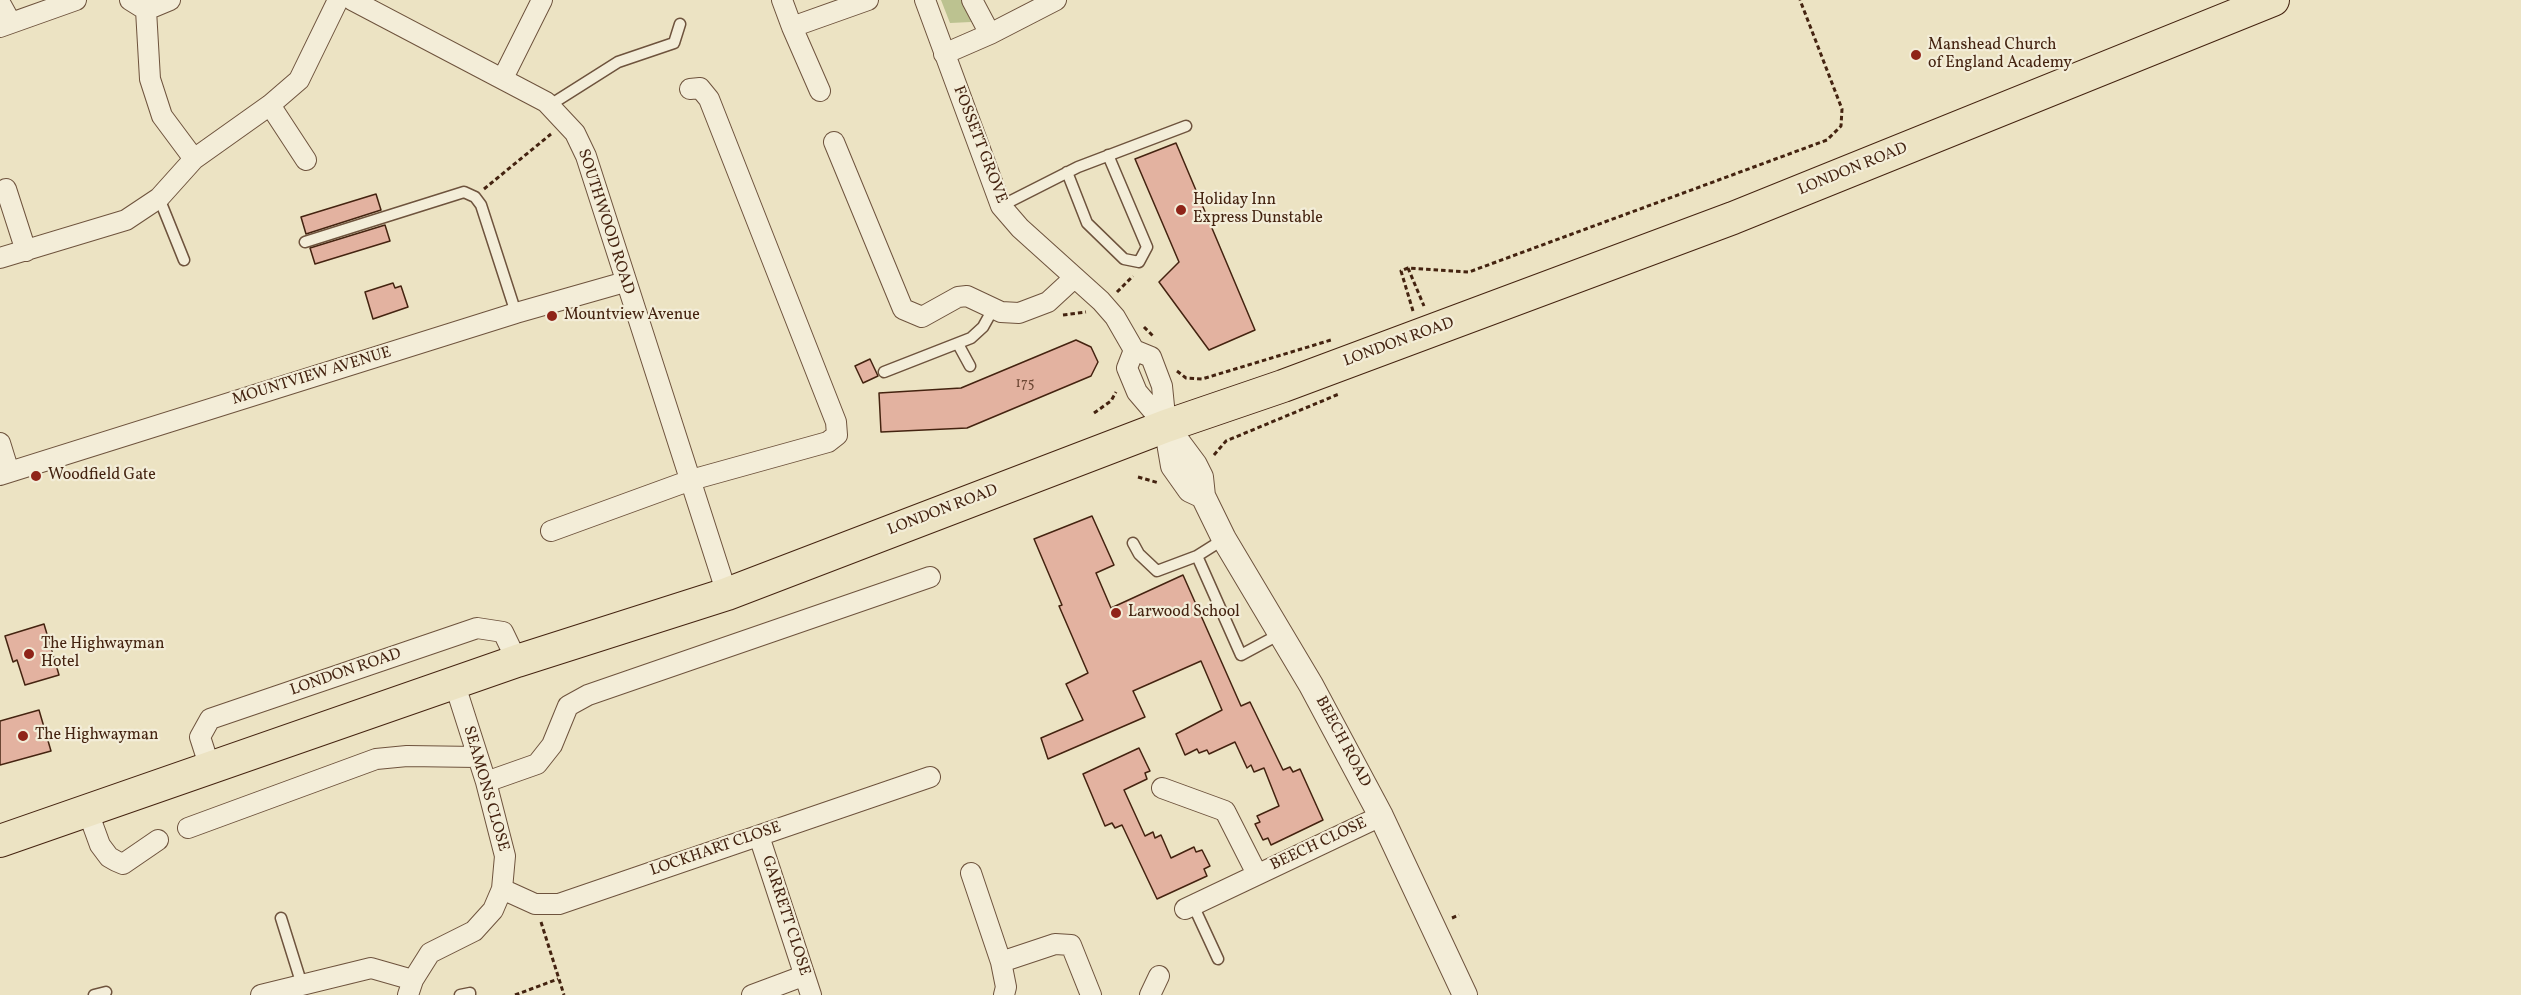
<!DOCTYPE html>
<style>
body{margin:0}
canvas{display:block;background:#ece3c3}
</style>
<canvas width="2521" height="995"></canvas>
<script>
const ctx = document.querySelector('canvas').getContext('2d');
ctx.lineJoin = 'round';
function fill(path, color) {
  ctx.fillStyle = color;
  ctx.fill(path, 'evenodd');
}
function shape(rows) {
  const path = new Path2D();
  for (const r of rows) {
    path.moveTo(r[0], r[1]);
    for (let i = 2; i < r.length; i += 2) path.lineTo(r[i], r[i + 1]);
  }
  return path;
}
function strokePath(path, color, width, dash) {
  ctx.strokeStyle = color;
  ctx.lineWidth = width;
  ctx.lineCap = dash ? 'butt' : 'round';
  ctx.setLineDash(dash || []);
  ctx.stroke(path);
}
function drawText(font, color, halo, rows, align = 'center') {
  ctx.font = font + ' Vollkorn,serif';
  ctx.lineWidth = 4.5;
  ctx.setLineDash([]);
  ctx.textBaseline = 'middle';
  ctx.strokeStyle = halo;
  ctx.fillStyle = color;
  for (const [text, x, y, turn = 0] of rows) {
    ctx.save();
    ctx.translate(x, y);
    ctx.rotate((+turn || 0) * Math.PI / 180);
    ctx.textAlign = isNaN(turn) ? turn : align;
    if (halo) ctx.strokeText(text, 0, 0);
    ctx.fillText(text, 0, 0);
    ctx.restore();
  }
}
fill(shape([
 [941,0,963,0,971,22,950,23]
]), '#bcc290');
const building = shape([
 [1176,143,1255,330,1209,350,1159,282,1179,262,1135,159,1176,143],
 [376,194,381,210,306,234,301,217,376,194],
 [385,225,390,241,315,264,310,248,385,225],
 [393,283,395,288,401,286,408,307,373,319,365,292,393,283],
 [1076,340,1091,347,1098,362,1091,376,967,428,881,432,879,393,961,388,1076,340],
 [870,359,878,376,863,383,855,366,870,359],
 [1092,516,1114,565,1096,573,1111,608,1183,575,1241,706,1250,702,1283,770,1290,767,1293,772,1300,769,1323,820,1271,845,1268,838,1263,840,1255,824,1260,822,1257,816,1279,806,1264,768,1254,772,1251,765,1247,768,1235,742,1209,754,1207,750,1199,753,1197,749,1185,755,1176,734,1222,710,1201,661,1133,691,1145,717,1048,759,1041,738,1083,720,1066,684,1088,673,1059,606,1062,605,1034,539,1092,516],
 [44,624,59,675,25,685,17,660,13,662,5,636,44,624],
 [39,710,51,751,0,765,0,721,39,710],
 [1139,748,1150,771,1145,773,1147,779,1124,790,1145,836,1153,832,1155,838,1161,835,1171,858,1194,847,1196,852,1202,850,1210,866,1204,869,1207,876,1157,899,1122,825,1115,828,1112,823,1105,826,1083,774,1139,748]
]);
fill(building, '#e3b2a0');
strokePath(building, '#442310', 1.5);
const service = shape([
 [550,105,618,62,674,43,680,24],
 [1067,172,1087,223,1124,259,1139,262,1147,247,1108,155],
 [159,198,184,260],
 [1001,206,1078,167,1186,126],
 [305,242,464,192,475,197,481,205,516,313],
 [958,344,970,366],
 [884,372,971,338,983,327,993,309],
 [1224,539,1197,556,1241,655,1280,634],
 [1133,543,1139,554,1157,571,1197,556],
 [1193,905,1218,959],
 [281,918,302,985],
 [94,995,106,992],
 [460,995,470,993,470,995]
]);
const minor = shape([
 [130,0,146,10,150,79,162,116,194,159],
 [352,0,546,102,575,133,586,156,727,594],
 [782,0,792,27,868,0],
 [925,0,1001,206,1020,228,1101,301,1115,317,1134,350,1151,357,1162,386,1166,426],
 [972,0,990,34],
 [0,3,10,21],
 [146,10,170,0],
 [0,27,76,0],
 [792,27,820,91],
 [944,54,990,34,1056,0],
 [503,78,542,0],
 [270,105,306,160],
 [834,142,903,309,922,317,958,297,967,296,1001,312,1019,313,1048,302,1074,278],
 [6,189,26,251],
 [0,258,126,220,159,198,194,159,270,105,299,80,338,0],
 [1134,350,1127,368,1137,392,1166,426],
 [0,443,9,472],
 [0,475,516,313,625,282],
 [551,531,691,480,828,442,837,435,836,422,709,99,700,88,690,89],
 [210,768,200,737,210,719,477,628,503,632,517,661],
 [486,782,537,764,552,745,568,706,588,695,930,577],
 [1162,788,1225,811,1257,874],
 [88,812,100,845,109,857,116,861,123,864,158,840],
 [188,828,376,759,407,756,477,757],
 [759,836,811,995],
 [971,873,1001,962,1006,987,1004,995],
 [502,889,535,904,559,904,930,777],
 [1185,909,1381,816],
 [1001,962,1055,944,1071,945,1091,995],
 [261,995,371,968,413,980],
 [408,995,413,980,430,953,474,931,493,910,502,889,505,856,486,782,455,685],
 [752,995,803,976],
 [1150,995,1159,976]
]);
const tertiary = shape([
 [1166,426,1195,465,1201,477,1203,496,1224,539,1311,685,1381,816,1465,995],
 [1167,431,1173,466,1190,490,1203,496]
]);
const primary = shape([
 [0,841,517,661,727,594,1166,426,1283,386,1733,218,2273,0]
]);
strokePath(service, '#6e533d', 13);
strokePath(minor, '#6e533d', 22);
strokePath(tertiary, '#6e533d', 26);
strokePath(primary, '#442310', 34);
strokePath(shape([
 [484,189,551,134],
 [1408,268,1424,306],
 [1117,292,1133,276],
 [1413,311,1401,271,1408,268,1469,272,1827,140,1841,126,1842,109,1800,0],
 [1063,315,1086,312],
 [1144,327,1154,337],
 [1177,371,1186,378,1202,379,1331,340],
 [1094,413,1111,401,1116,392],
 [1214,455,1226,441,1339,394],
 [1138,477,1159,483],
 [1452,918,1459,915],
 [541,922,564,995],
 [515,995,558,979]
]), '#442310', 3, [4.5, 3]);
strokePath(service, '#f3edd8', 10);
strokePath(minor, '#f3edd8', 20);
strokePath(tertiary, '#f3edd8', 24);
strokePath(primary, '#ece3c3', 32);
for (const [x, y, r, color] of [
 [1916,55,6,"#8f2418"],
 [1181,210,6,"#8f2418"],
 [552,316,6,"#8f2418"],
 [36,476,6,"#8f2418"],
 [1116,613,6,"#8f2418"],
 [29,654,6,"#8f2418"],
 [23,736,6,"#8f2418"]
]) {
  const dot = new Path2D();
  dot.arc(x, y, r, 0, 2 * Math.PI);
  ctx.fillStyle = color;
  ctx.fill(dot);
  strokePath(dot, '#f3edd8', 2);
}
drawText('14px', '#6c4734', null, [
 ["175",1025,384]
]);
drawText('16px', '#442310', '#f3edd8', [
 ["Manshead Church",1928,46],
 ["of England Academy",1928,64],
 ["Holiday Inn",1193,201],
 ["Express Dunstable",1193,219],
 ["Mountview Avenue",564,316],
 ["Woodfield Gate",48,476],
 ["Larwood School",1128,613],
 ["The Highwayman",41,645],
 ["Hotel",41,663],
 ["The Highwayman",35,736]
], 'left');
drawText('16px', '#442310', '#f3edd8', [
 ["FOSSETT GROVE",979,145,69],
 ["LONDON ROAD",1853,170,-22],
 ["SOUTHWOOD ROAD",605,222,72],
 ["LONDON ROAD",1399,343,-20],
 ["MOUNTVIEW AVENUE",312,377,-17],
 ["LONDON ROAD",943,511,-21],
 ["LONDON ROAD",346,673,-19],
 ["BEECH ROAD",1342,742,62],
 ["SEAMONS CLOSE",485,789,74],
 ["BEECH CLOSE",1319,845,-25],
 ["LOCKHART CLOSE",716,850,-19],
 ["GARRETT CLOSE",785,916,72]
]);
</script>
